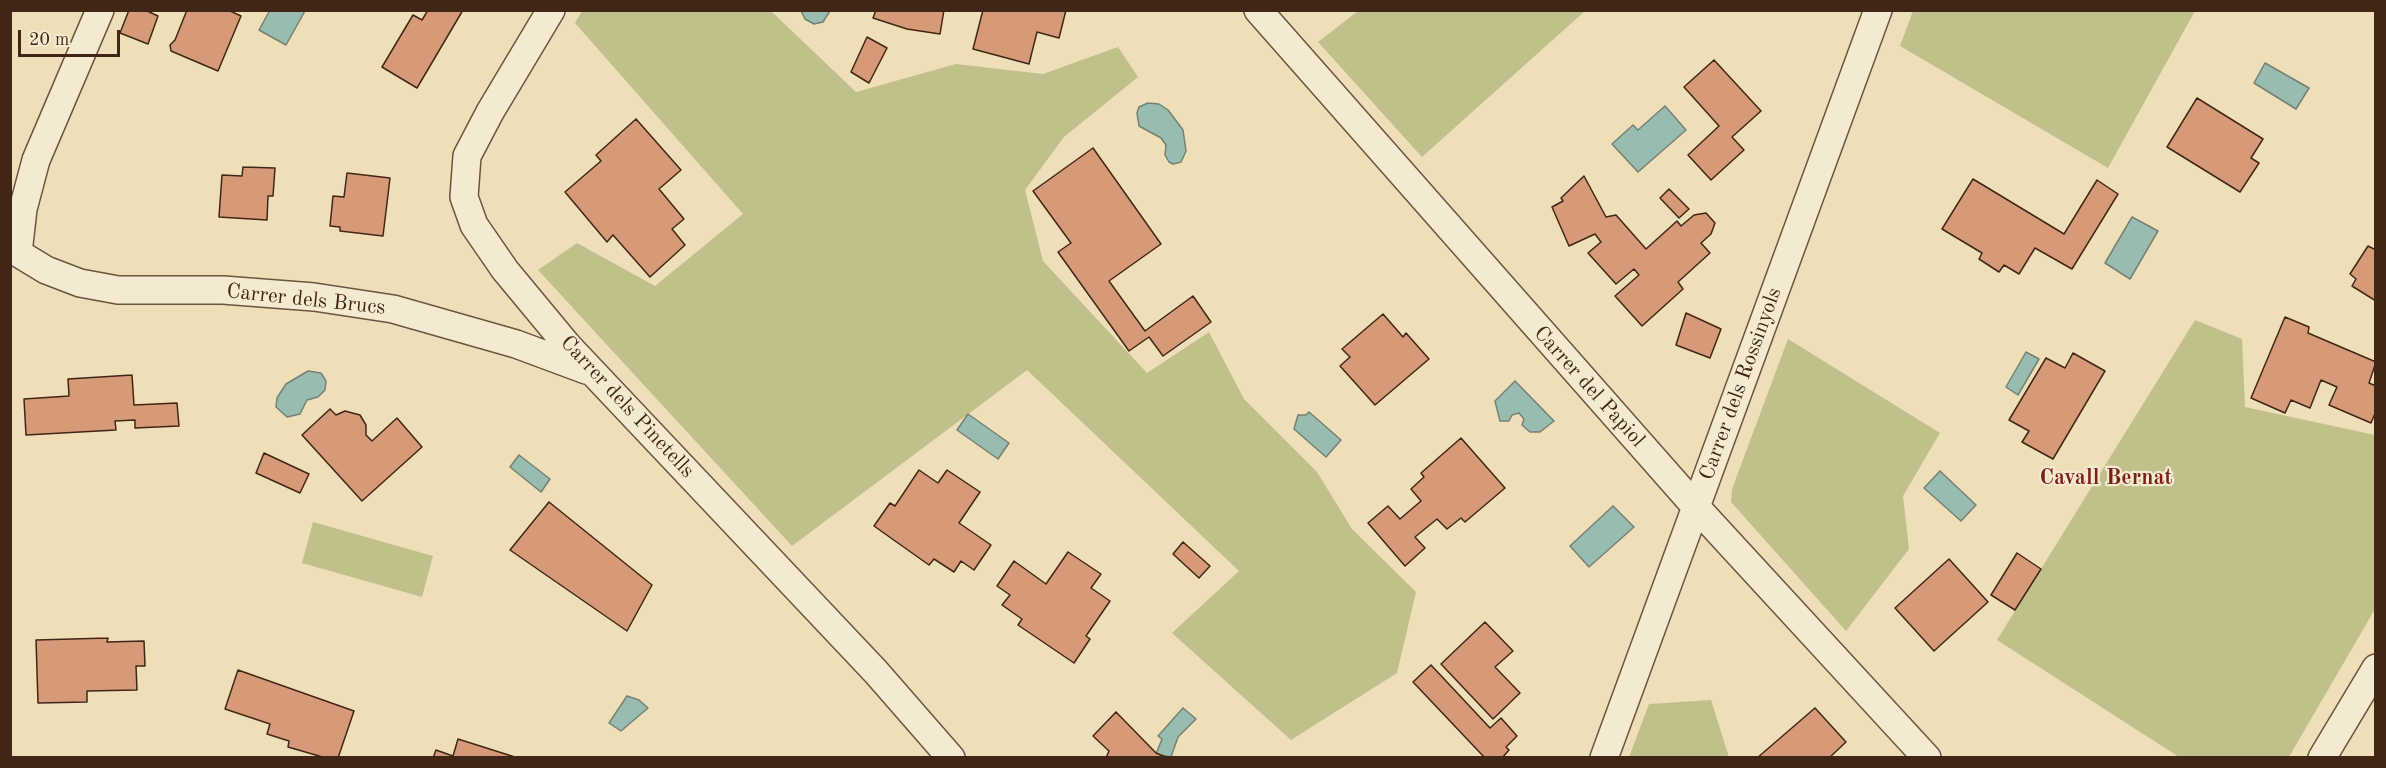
<!DOCTYPE html>
<style>
body{margin:0}
#map{position:relative;width:2386px;height:768px;overflow:hidden;background:#eedfb8;font-family:"Old Standard TT",serif}
canvas{display:block}
.frame{position:absolute;inset:0;border:12px solid #412615;pointer-events:none}
.scale{position:absolute;left:18px;top:30px;width:102px;height:27px;box-sizing:border-box;border:3px solid #412615;border-top:0;padding-left:8px;font-size:18px;line-height:21px;white-space:nowrap;color:#412615;-webkit-text-stroke:4px #f4ead1;paint-order:stroke}
</style>
<div id="map">
<canvas width="2386" height="768"></canvas>
<div class="frame"></div>
<div class="scale">20 m</div>
</div>
<script>
const ctx = document.querySelector('canvas').getContext('2d');
ctx.lineJoin = 'round';
function fill(path, color) {
  ctx.fillStyle = color;
  ctx.fill(path, 'evenodd');
}
function shape(rows) {
  const path = new Path2D();
  for (const r of rows) {
    path.moveTo(r[0], r[1]);
    for (let i = 2; i < r.length; i += 2) path.lineTo(r[i], r[i + 1]);
  }
  return path;
}
function strokePath(path, color, width, dash) {
  ctx.strokeStyle = color;
  ctx.lineWidth = width;
  ctx.lineCap = dash ? 'butt' : 'round';
  ctx.setLineDash(dash || []);
  ctx.stroke(path);
}
function drawText(font, color, halo, rows, align = 'center') {
  ctx.font = font + ' "Old Standard TT",serif';
  ctx.lineWidth = 4.5;
  ctx.setLineDash([]);
  ctx.textBaseline = 'middle';
  ctx.strokeStyle = halo;
  ctx.fillStyle = color;
  for (const [text, x, y, turn = 0] of rows) {
    ctx.save();
    ctx.translate(x, y);
    ctx.rotate((+turn || 0) * Math.PI / 180);
    ctx.textAlign = isNaN(turn) ? turn : align;
    if (halo) ctx.strokeText(text, 0, 0);
    ctx.fillText(text, 0, 0);
    ctx.restore();
  }
}
fill(shape([
 [582,11,771,11,856,92,956,64,1043,74,1118,47,1138,77,1064,137,1025,190,1043,261,1147,373,1209,332,1244,399,1317,472,1352,529,1416,592,1397,673,1291,740,1172,633,1239,571,1027,370,792,546,538,270,577,243,655,286,743,214,575,23],
 [1358,11,1358,10,1585,11,1422,157,1318,42],
 [1913,11,1913,10,2195,11,2108,168,1900,46],
 [2195,320,2242,339,2245,407,2375,435,2375,609,2289,757,2179,757,1997,640],
 [1788,339,1940,433,1903,496,1909,549,1846,631,1731,502,1732,489],
 [313,522,433,556,422,597,302,563],
 [1711,700,1729,757,1629,757,1649,704]
]), '#c0c08a');
const water = shape([
 [270,10,305,11,286,45,259,30,270,10],
 [801,11,801,10,830,11,823,22,814,24,805,19,801,11],
 [2265,63,2309,88,2296,109,2254,83,2265,63],
 [1148,103,1159,104,1168,110,1183,130,1186,151,1181,162,1173,164,1169,162,1165,155,1166,145,1161,138,1139,126,1137,113,1139,107,1148,103],
 [1665,106,1686,130,1638,172,1612,144,1633,125,1638,130,1665,106],
 [2132,217,2158,231,2130,279,2105,263,2132,217],
 [2026,352,2039,359,2018,395,2006,387,2026,352],
 [308,371,321,373,326,381,325,390,318,397,307,400,300,414,287,417,276,407,277,398,286,384,308,371],
 [1515,381,1554,421,1540,432,1530,432,1522,425,1524,419,1519,413,1512,415,1509,421,1500,421,1495,401,1515,381],
 [1309,412,1341,440,1326,457,1294,429,1298,415,1306,415,1309,412],
 [968,414,1009,443,998,459,957,430,968,414],
 [519,455,550,479,541,492,510,467,519,455],
 [1940,471,1976,505,1961,521,1924,488,1940,471],
 [1613,506,1634,527,1589,567,1570,546,1613,506],
 [627,696,639,700,648,708,621,731,609,723,627,696],
 [1183,708,1196,719,1178,737,1171,757,1156,754,1162,739,1158,736,1183,708]
]);
fill(water, '#99bcb1');
strokePath(water, '#768073', 1.5);
const building = shape([
 [129,10,145,10,158,16,148,44,120,33,129,10],
 [187,10,228,10,241,16,218,71,171,51,170,45,175,40,187,10],
 [428,10,463,10,417,88,382,67,413,15,422,20,428,10],
 [876,10,944,10,940,34,907,29,873,18,876,10],
 [983,10,1066,10,1059,38,1037,32,1029,64,973,49,983,10],
 [867,37,887,48,869,83,851,72,867,37],
 [1714,60,1761,111,1732,137,1744,150,1711,180,1688,155,1719,126,1684,87,1714,60],
 [2197,98,2263,139,2251,158,2259,163,2240,192,2167,147,2197,98],
 [636,119,681,170,659,189,684,219,672,229,685,245,650,277,613,235,607,242,565,192,601,161,596,155,636,119],
 [1093,148,1161,244,1109,281,1145,331,1193,296,1211,322,1163,356,1149,337,1129,351,1058,252,1071,243,1033,191,1093,148],
 [243,167,275,168,273,196,268,196,267,220,219,217,222,175,242,176,243,167],
 [347,173,390,178,383,236,340,231,340,227,330,226,333,196,344,197,347,173],
 [1584,176,1606,217,1616,215,1646,249,1677,221,1681,226,1694,215,1706,213,1715,223,1711,234,1701,243,1710,253,1678,282,1683,289,1642,326,1615,296,1639,275,1634,269,1616,284,1588,253,1601,242,1595,234,1569,246,1552,207,1563,201,1561,198,1584,176],
 [1973,179,2064,234,2097,180,2118,194,2072,269,2035,248,2019,274,2004,265,1999,272,1979,259,1982,253,1942,229,1973,179],
 [1669,189,1689,209,1679,218,1660,198,1669,189],
 [2368,246,2376,250,2376,301,2352,286,2356,279,2350,274,2368,246],
 [1686,313,1721,329,1710,358,1676,345,1686,313],
 [1383,314,1403,337,1406,333,1429,359,1375,405,1340,366,1350,357,1342,349,1383,314],
 [2285,317,2309,327,2308,333,2376,362,2369,383,2376,386,2376,411,2371,423,2329,405,2337,387,2321,380,2310,408,2291,400,2285,413,2251,398,2285,317],
 [2073,353,2105,371,2053,459,2022,442,2029,431,2009,420,2046,358,2065,368,2073,353],
 [132,375,134,405,177,403,179,426,135,428,135,420,115,421,116,430,26,435,24,399,69,396,68,379,132,375],
 [330,409,336,415,345,411,360,415,366,425,366,435,372,441,397,418,422,447,362,501,302,435,330,409],
 [1461,438,1505,488,1465,522,1461,518,1447,529,1437,519,1415,537,1425,548,1405,566,1368,523,1388,506,1400,519,1421,501,1411,489,1424,477,1421,473,1461,438],
 [264,453,309,474,300,493,256,473,264,453],
 [919,470,938,483,947,470,980,492,959,523,991,545,974,570,961,561,954,572,934,559,929,565,874,526,890,503,895,506,919,470],
 [549,502,652,585,627,631,510,550,549,502],
 [1183,542,1210,566,1199,578,1173,554,1183,542],
 [1068,552,1101,574,1091,588,1110,601,1086,636,1090,639,1074,663,1018,625,1022,619,1002,605,1010,595,997,586,1014,561,1046,584,1068,552],
 [2017,553,2041,569,2015,610,1991,595,2017,553],
 [1949,559,1988,602,1934,651,1895,608,1949,559],
 [1485,622,1513,651,1495,667,1520,693,1493,719,1441,664,1485,622],
 [108,638,107,642,144,641,145,666,136,666,137,690,87,691,87,702,38,703,36,640,108,638],
 [1431,665,1490,728,1501,718,1517,736,1506,747,1509,750,1502,758,1485,758,1413,682,1431,665],
 [238,670,354,711,338,758,326,758,288,747,289,741,267,734,270,724,225,709,238,670],
 [1815,708,1846,742,1829,758,1757,758,1815,708],
 [1116,712,1156,753,1168,758,1106,758,1109,751,1093,736,1116,712],
 [458,739,518,758,433,758,436,750,453,756,458,739]
]);
fill(building, '#d79a79');
strokePath(building, '#412615', 1.5);
const street = shape([
 [551,10,490,112,467,156,464,197,474,225,505,270,568,346,876,672,951,758],
 [1258,10,1696,507,1927,758],
 [10,247,18,253,23,209,36,160,100,10],
 [18,253,46,270,80,283,118,290,223,290,314,297,393,309,516,344,586,370],
 [1604,758,1878,10],
 [2322,758,2376,668]
]);
strokePath(street, '#6c543e', 30);
strokePath(street, '#f4ead1', 27);
drawText('21px', '#412615', '#f4ead1', [
 ["Carrer dels Brucs",306,300,6],
 ["Carrer dels Rossinyols",1741,384,-70],
 ["Carrer del Papiol",1589,387,48],
 ["Carrer dels Pinetells",627,407,47]
]);
drawText('bold 22px', '#7a1f14', '#f4ead1', [
 ["Cavall Bernat",2106,478]
]);
</script>
